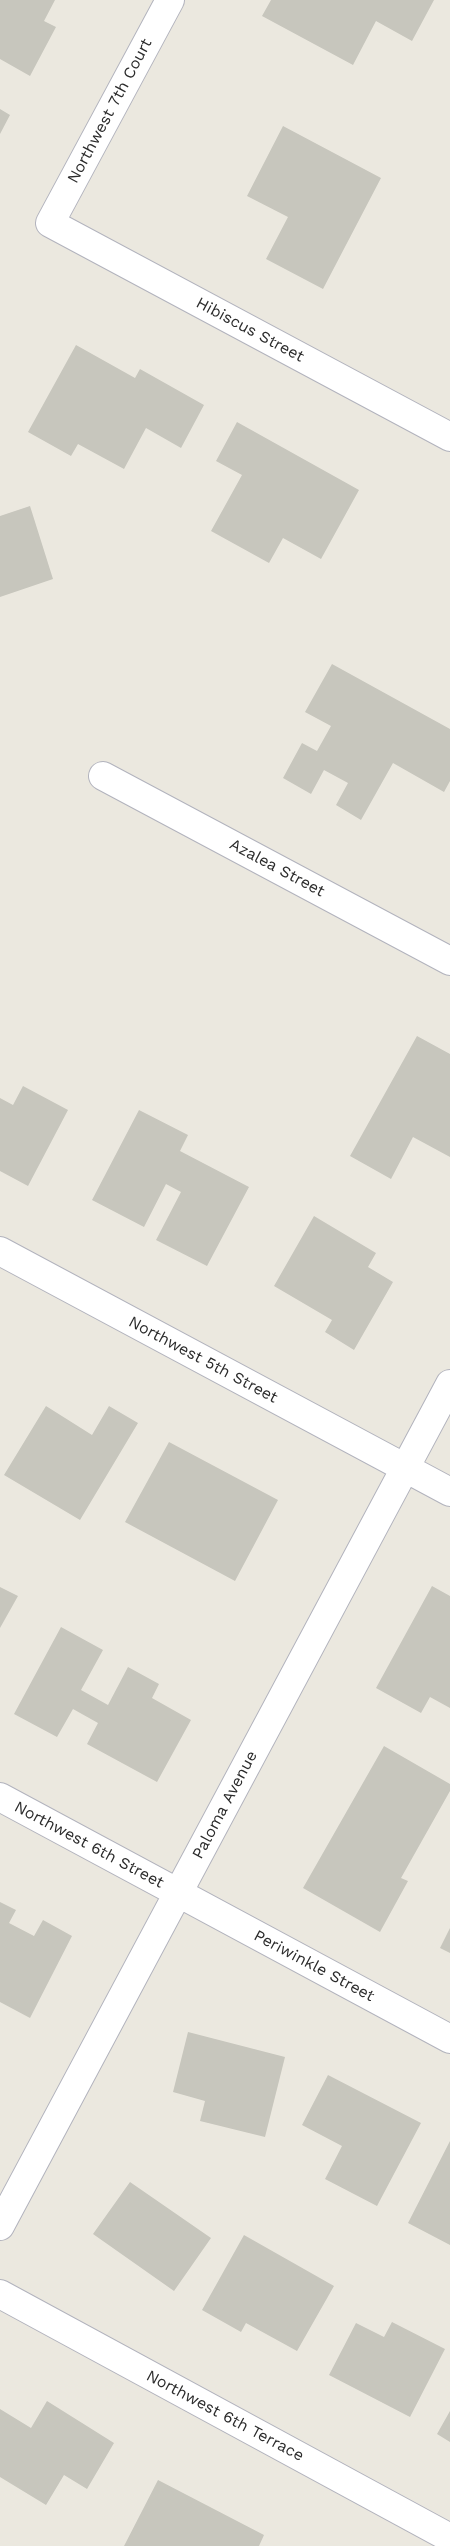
<!DOCTYPE html>
<style>
body{margin:0}
canvas{display:block;background:#ebe8df}
</style>
<canvas width="450" height="2546"></canvas>
<script>
const ctx = document.querySelector('canvas').getContext('2d');
ctx.lineJoin = 'round';
function fill(path, color) {
  ctx.fillStyle = color;
  ctx.fill(path, 'evenodd');
}
function shape(rows) {
  const path = new Path2D();
  for (const r of rows) {
    path.moveTo(r[0], r[1]);
    for (let i = 2; i < r.length; i += 2) path.lineTo(r[i], r[i + 1]);
  }
  return path;
}
function strokePath(path, color, width, dash) {
  ctx.strokeStyle = color;
  ctx.lineWidth = width;
  ctx.lineCap = dash ? 'butt' : 'round';
  ctx.setLineDash(dash || []);
  ctx.stroke(path);
}
function drawText(font, color, halo, rows, align = 'center') {
  ctx.font = font + ' "Work Sans",sans-serif';
  ctx.lineWidth = 4.5;
  ctx.setLineDash([]);
  ctx.textBaseline = 'middle';
  ctx.strokeStyle = halo;
  ctx.fillStyle = color;
  for (const [text, x, y, turn = 0] of rows) {
    ctx.save();
    ctx.translate(x, y);
    ctx.rotate((+turn || 0) * Math.PI / 180);
    ctx.textAlign = isNaN(turn) ? turn : align;
    if (halo) ctx.strokeText(text, 0, 0);
    ctx.fillText(text, 0, 0);
    ctx.restore();
  }
}
fill(shape([
 [0,0,55,0,44,21,56,27,30,76,0,59],
 [271,0,434,0,412,41,376,21,353,65,262,16],
 [0,109,10,115,0,134],
 [283,126,381,178,323,289,266,259,288,217,247,196],
 [76,345,135,378,140,369,204,405,181,448,146,428,124,469,78,444,71,456,28,432],
 [237,422,359,490,321,559,283,538,269,563,211,531,242,475,216,461],
 [30,506,53,579,0,597,0,516],
 [332,664,450,729,450,781,444,792,393,763,361,820,336,805,348,783,324,770,311,794,283,778,302,743,317,751,331,726,305,712],
 [417,1036,450,1054,450,1157,413,1137,391,1179,350,1156],
 [23,1086,68,1110,28,1186,0,1171,0,1098,13,1105],
 [139,1110,188,1135,180,1151,249,1187,207,1266,156,1240,181,1192,166,1184,144,1227,92,1200],
 [314,1216,376,1253,368,1267,393,1282,354,1350,325,1332,332,1320,274,1286],
 [46,1406,92,1435,109,1406,138,1423,80,1520,4,1475],
 [169,1442,278,1500,235,1581,125,1522],
 [432,1586,450,1596,450,1708,430,1697,421,1713,376,1688],
 [0,1587,18,1596,0,1628],
 [61,1627,103,1650,81,1690,108,1705,128,1667,159,1684,152,1698,191,1720,157,1782,87,1744,98,1723,73,1709,57,1737,14,1714],
 [384,1746,450,1784,450,1791,401,1878,408,1881,380,1932,303,1888],
 [0,1902,16,1910,9,1923,34,1936,43,1920,72,1936,30,2018,0,2002],
 [450,1928,450,1953,440,1948],
 [188,2032,285,2057,265,2137,200,2121,205,2101,173,2092],
 [328,2075,421,2123,377,2206,325,2179,342,2146,302,2125],
 [450,2141,450,2245,408,2223],
 [130,2182,211,2238,174,2291,93,2234],
 [244,2235,334,2286,297,2351,246,2323,241,2332,202,2310],
 [392,2322,445,2349,410,2417,329,2375,356,2323,384,2337],
 [47,2401,114,2443,87,2489,64,2475,46,2505,0,2477,0,2409,31,2428],
 [450,2411,450,2442,437,2434],
 [158,2480,264,2535,259,2546,124,2546]
]), '#c7c6bd');
const minor = shape([
 [170,0,50,223,450,437],
 [103,776,450,961],
 [0,1251,450,1492],
 [0,1797,450,2039],
 [0,2226,450,1384],
 [0,2294,450,2538]
]);
strokePath(minor, '#b2b3bd', 30);
strokePath(minor, '#fff', 28);
drawText('16px', '#2b2b2b', '#fff', [
 ["Northwest 7th Court",110,111,-62],
 ["Hibiscus Street",250,330,28],
 ["Azalea Street",277,868,28],
 ["Northwest 5th Street",203,1360,28],
 ["Paloma Avenue",225,1805,-62],
 ["Northwest 6th Street",89,1845,28],
 ["Periwinkle Street",314,1966,28],
 ["Northwest 6th Terrace",225,2416,28]
]);
</script>
